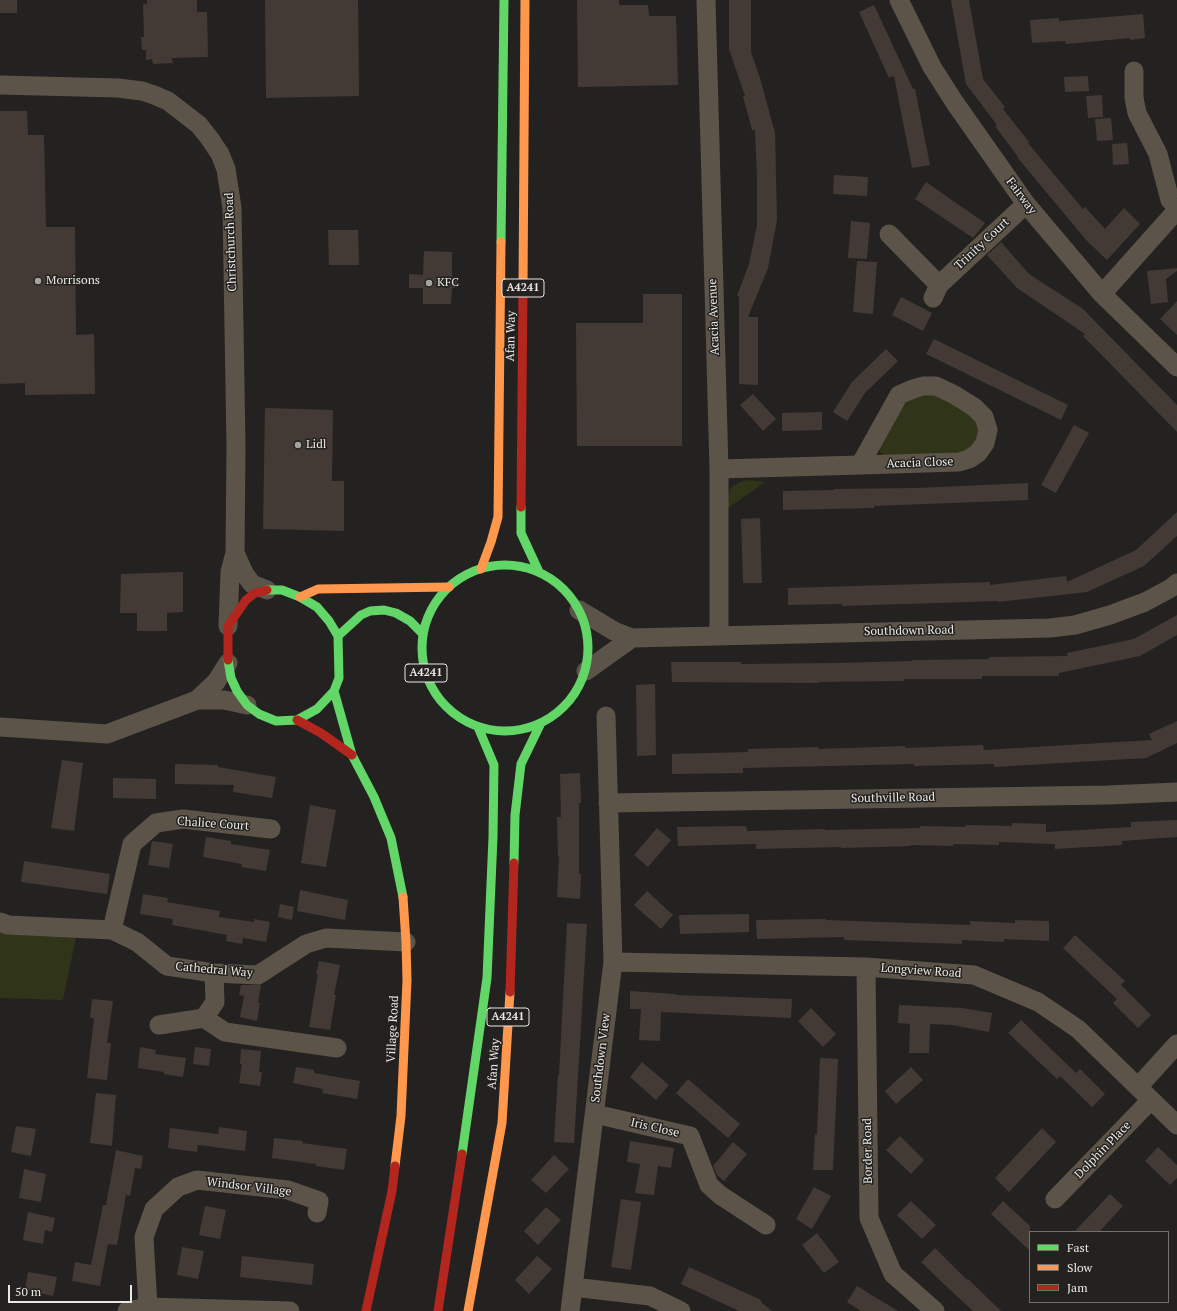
<!DOCTYPE html>
<style>
body{margin:0}
#map{position:relative;width:1177px;height:1311px;overflow:hidden;background:#232220;font-family:"PT Serif",serif}
canvas{display:block}
.legend{position:absolute;left:1029px;top:1231px;width:140px;height:72px;box-sizing:border-box;background:#24221f;border:1px solid #73716e;margin:0;padding:5px 7px;list-style:none;font-size:12px;color:#e9e8e5}
.legend li{display:flex;align-items:center;gap:8px;height:20px}
.legend b{width:20px;border:1px solid #73716e}
.scale{position:absolute;left:8px;top:1285px;width:124px;height:18px;box-sizing:border-box;border:2px solid #e9e8e5;border-top:0;padding-left:5px;font-size:12px;line-height:14px;white-space:nowrap;color:#e9e8e5;-webkit-text-stroke:3px #24221f;paint-order:stroke}
</style>
<div id="map">
<canvas width="1177" height="1311"></canvas>
<ul class="legend">
<li><b style="height:5px;background:#63d668"></b>Fast</li>
<li><b style="height:5px;background:#ff974d"></b>Slow</li>
<li><b style="height:5px;background:#b3261e"></b>Jam</li>
</ul>
<div class="scale">50 m</div>
</div>
<script>
const ctx = document.querySelector('canvas').getContext('2d');
ctx.lineJoin = 'round';
function fill(path, color) {
  ctx.fillStyle = color;
  ctx.fill(path, 'evenodd');
}
function shape(rows) {
  const path = new Path2D();
  for (const r of rows) {
    if (r.length === 3) {
      path.moveTo(r[0] + r[2], r[1]);
      path.arc(r[0], r[1], r[2], 0, 2 * Math.PI);
      continue;
    }
    path.moveTo(r[0], r[1]);
    for (let i = 2; i < r.length; i += 2) path.lineTo(r[i], r[i + 1]);
  }
  return path;
}
function strokePath(path, color, width, dash) {
  ctx.strokeStyle = color;
  ctx.lineWidth = width;
  ctx.lineCap = dash ? 'butt' : 'round';
  ctx.setLineDash(dash || []);
  ctx.stroke(path);
}
function drawText(font, color, halo, rows, align = 'center') {
  ctx.font = font + ' "PT Serif",serif';
  ctx.lineWidth = 3;
  ctx.setLineDash([]);
  ctx.textBaseline = 'middle';
  ctx.strokeStyle = halo;
  ctx.fillStyle = color;
  for (const [text, x, y, turn = 0] of rows) {
    ctx.save();
    ctx.translate(x, y);
    ctx.rotate((+turn || 0) * Math.PI / 180);
    ctx.textAlign = isNaN(turn) ? turn : align;
    if (halo) ctx.strokeText(text, 0, 0);
    ctx.fillText(text, 0, 0);
    ctx.restore();
  }
}
fill(shape([
 [934,392,972,411,980,432,967,456,887,458,880,452,879,448,881,441,905,404,914,397],
 [750,480,765,482,728,508,728,494,730,490,733,486,742,481],
 [0,930,76,937,63,1000,0,998]
]), '#303418');
fill(shape([
 [0,0,17,0,17,13,0,13],
 [147,0,197,0,197,12,207,12,208,57,172,58,173,63,153,64,152,59,146,60,146,50,142,50,141,37,144,37,143,4,147,4],
 [265,0,358,0,359,96,266,98],
 [577,0,619,0,619,5,648,5,649,16,676,16,678,85,578,87],
 [729,0,751,0,751,52,760,78,775,133,777,220,768,268,748,317,758,317,758,385,739,384,739,297,737,296,749,264,757,225,757,178,755,130,752,130,743,96,745,96,729,49],
 [951,0,969,0,983,79,1005,107,1003,109,1029,142,1028,143,1083,209,1085,207,1105,229,1124,208,1140,224,1107,260,1087,241,1017,157,1018,157,995,126,997,125,966,84],
 [874,5,913,89,915,89,930,165,912,168,894,76,889,78,859,12],
 [1143,14,1145,38,1130,40,1130,38,1066,44,1065,41,1032,43,1030,20,1059,18,1059,21],
 [1088,76,1089,91,1065,92,1064,77],
 [1102,95,1103,117,1088,118,1086,96],
 [0,111,27,111,28,135,44,135,46,227,75,227,76,335,94,334,95,394,25,395,25,383,0,384],
 [1111,118,1113,140,1097,141,1095,119],
 [1127,143,1129,164,1113,165,1112,144],
 [834,175,868,177,867,196,833,194],
 [926,182,985,223,973,238,915,199],
 [851,221,870,223,867,259,848,258],
 [328,230,358,230,359,265,329,265],
 [1001,242,1029,274,1083,309,1177,405,1177,432,1083,336,1085,334,1017,288,987,255],
 [424,251,452,252,452,277,457,278,457,288,452,288,451,304,423,304,423,288,409,288,409,274,423,275],
 [857,261,877,262,873,314,853,312],
 [1177,268,1177,271,1166,279,1168,302,1151,304,1147,271],
 [643,294,682,294,682,446,577,446,576,323,643,323],
 [901,297,932,313,923,331,892,315],
 [1177,301,1177,335,1160,319],
 [934,339,1068,405,1061,420,926,354],
 [886,349,898,361,865,393,847,421,833,412,852,382],
 [753,394,776,419,763,431,740,405],
 [265,408,333,410,332,481,344,481,344,531,263,529],
 [822,412,822,430,782,431,782,413],
 [1074,425,1089,433,1056,493,1041,485],
 [1028,483,1028,500,874,506,874,508,783,510,783,491,834,490,834,489,916,488],
 [1177,512,1177,536,1144,566,1087,592,998,602,998,601,842,606,842,604,788,605,788,588,990,582,990,585,1066,576,1067,582,1136,550],
 [760,518,762,583,743,583,741,519],
 [183,572,183,612,167,613,167,631,137,631,137,613,120,613,121,574],
 [1177,615,1177,635,1140,656,1059,673,1059,676,982,676,982,679,904,679,904,681,819,682,819,683,672,682,671,662,741,662,741,664,835,663,912,661,912,660,989,659,989,657,1068,656,1067,653,1134,639],
 [655,684,656,755,637,756,636,685],
 [1177,721,1177,743,1146,758,994,767,994,764,914,766,914,764,743,768,743,773,672,774,672,754,748,752,748,749,818,747,819,749,905,746,905,748,983,745,984,750,1152,740,1149,734],
 [62,760,83,763,74,831,51,828],
 [175,764,218,765,218,767,276,777,272,798,233,792,234,785,175,784],
 [580,773,581,803,579,803,579,874,581,874,580,899,557,897,559,856,558,856,557,817,561,817,560,774],
 [113,778,156,779,156,799,113,798],
 [310,805,336,810,326,867,301,863],
 [1177,820,1177,837,1122,841,1122,845,1055,849,1055,844,999,842,999,845,953,844,953,846,911,845,911,846,841,848,841,847,756,849,756,844,678,846,677,827,746,826,747,831,825,829,825,830,920,828,920,826,965,827,966,825,1012,826,1012,823,1046,824,1046,832,1131,827,1131,822],
 [657,828,671,840,648,867,634,855],
 [206,837,231,841,231,844,270,850,266,871,241,867,242,864,203,857],
 [152,841,173,844,169,868,148,865],
 [24,861,110,874,107,894,21,882],
 [300,890,348,900,345,920,297,911],
 [647,891,673,915,661,929,634,905],
 [143,894,168,898,167,902,220,911,219,917,254,922,254,919,270,922,266,942,243,938,242,944,226,941,227,935,172,925,173,919,140,914],
 [280,904,294,907,292,920,278,917],
 [749,914,749,932,680,934,679,915],
 [825,919,826,920,879,922,970,925,970,921,1015,923,1015,920,1049,921,1049,941,1004,939,1004,942,962,940,962,944,844,940,844,937,757,939,756,920],
 [567,923,587,924,574,1143,554,1142,558,1075,559,1075],
 [1075,935,1125,981,1121,985,1151,1015,1138,1028,1113,1003,1117,999,1063,948],
 [319,961,340,965,334,995,336,995,330,1030,309,1027,318,974,316,974],
 [241,985,261,985,258,1003,260,1003,257,1021,240,1017,244,996,239,995],
 [630,991,676,994,676,995,792,999,791,1018,661,1012,660,1041,639,1040,641,1009,630,1009],
 [92,999,113,1001,107,1043,111,1043,107,1080,87,1078,94,1018,90,1018],
 [899,1005,962,1008,992,1013,989,1032,952,1025,930,1024,929,1053,909,1053,910,1024,898,1023],
 [811,1008,836,1034,823,1047,798,1021],
 [1021,1020,1076,1073,1080,1069,1105,1094,1092,1107,1060,1076,1057,1079,1008,1033],
 [140,1047,156,1050,155,1054,186,1058,183,1077,164,1074,164,1072,138,1068],
 [195,1047,211,1049,209,1066,193,1064],
 [241,1049,261,1051,259,1072,262,1072,260,1086,239,1083,242,1064,240,1064],
 [820,1058,838,1059,833,1170,813,1170,815,1134,817,1135],
 [642,1062,669,1085,656,1100,630,1077],
 [296,1067,314,1070,314,1073,360,1081,357,1099,322,1093,323,1089,293,1083],
 [911,1067,923,1080,896,1104,885,1091],
 [688,1079,740,1124,728,1138,676,1093],
 [96,1093,116,1095,112,1146,90,1143],
 [16,1126,36,1129,31,1156,11,1152],
 [219,1127,247,1131,245,1151,198,1145,197,1152,168,1148,170,1128,218,1134],
 [1042,1128,1056,1142,1009,1192,995,1178],
 [900,1136,924,1160,911,1174,886,1150],
 [274,1138,303,1141,302,1143,347,1149,344,1170,316,1166,316,1164,272,1158],
 [630,1141,674,1148,671,1168,658,1166,654,1195,635,1193,640,1164,627,1162],
 [733,1142,747,1154,724,1181,717,1175,713,1166],
 [1158,1147,1177,1165,1177,1178,1170,1185,1145,1161],
 [116,1150,143,1156,141,1169,135,1168,130,1196,126,1195,117,1245,108,1244,100,1286,72,1281,75,1262,91,1265,103,1205,106,1205],
 [554,1155,569,1169,546,1193,531,1180],
 [24,1169,46,1174,41,1202,19,1198],
 [814,1187,831,1196,812,1229,796,1219],
 [1110,1194,1123,1206,1099,1232,1074,1232],
 [621,1199,641,1202,631,1270,611,1267],
 [911,1201,936,1225,922,1239,897,1215],
 [1003,1201,1030,1226,1030,1251,991,1214],
 [205,1206,226,1210,220,1239,199,1235],
 [546,1207,561,1220,538,1245,524,1231],
 [28,1212,55,1218,52,1232,45,1230,43,1244,23,1240],
 [817,1233,839,1262,824,1273,802,1245],
 [182,1247,204,1251,198,1279,177,1275],
 [935,1248,967,1280,968,1279,1001,1311,973,1311,946,1286,921,1262],
 [242,1256,314,1264,312,1285,240,1277],
 [537,1256,552,1269,529,1294,515,1280],
 [689,1267,761,1300,761,1302,772,1311,739,1311,681,1284],
 [28,1272,57,1277,53,1296,25,1290],
 [857,1286,898,1311,861,1311,847,1302]
]), '#433a36');
strokePath(shape([
 [706,0,719,469,719,635],
 [899,0,932,67,955,103,1026,204,1102,294,1177,367],
 [1134,71,1134,98,1137,113,1158,154,1170,200,1177,206],
 [0,85,118,88,142,91,154,95,168,101,199,125,210,139,220,154,226,169,232,208,236,447,235,553,230,572,228,626],
 [889,234,939,285],
 [1102,294,1177,210],
 [933,298,939,285,1026,204],
 [719,469,860,465,959,462,969,459,978,453,985,443,988,430,984,417,974,407,953,394,936,386,923,386,913,389,899,395,860,465],
 [235,553,244,573,252,584,267,590],
 [579,610,614,631,632,638,1050,628,1075,625,1110,615,1145,602,1171,588,1177,583],
 [586,671,632,638],
 [197,700,216,682,228,663],
 [0,727,107,734,197,700,224,700,247,705],
 [608,803,1108,795,1177,792],
 [0,922,8,925,112,930,137,942,167,966,214,973,258,975,306,944,326,938,406,942],
 [112,930,132,844,156,823,183,819,271,829],
 [613,962,866,967,974,975,1038,1002,1078,1029,1177,1125],
 [866,967,869,1218,893,1274,935,1311],
 [204,1018,225,1032,337,1048],
 [159,1025,204,1018,215,1002,214,973],
 [1138,1087,1177,1044],
 [595,1114,690,1136,709,1185,720,1195,766,1225],
 [1055,1199,1151,1100],
 [573,1287,650,1296,681,1311],
 [148,1307,144,1237,154,1209,178,1187,197,1180,288,1190,319,1201,317,1213],
 [127,1311,148,1307,290,1311],
 [570,1311,613,962,606,716]
]), '#5c5449', 19);
strokePath(shape([
 [501,242,504,0],
 [521,507,521,533,539,572],
 [505,648,83],
 [338,636,361,615,370,611,384,610,396,613,410,621,423,634],
 [228,660,231,678,237,691,247,705,259,714,276,721,297,720,317,709,334,691,339,678,338,636,329,621,317,607,300,597,282,590,267,590],
 [334,691,352,755,374,797,391,838,403,897],
 [514,863,515,815,521,764,540,725],
 [462,1154,487,978,493,837,494,765,478,727]
]), '#63d668', 9);
strokePath(shape([
 [523,286,525,0],
 [481,569,491,542,498,517,501,242],
 [300,597,318,589,449,587],
 [395,1166,401,1116,407,980,406,942,403,897],
 [468,1311,502,1123,510,992]
]), '#ff974d', 9);
strokePath(shape([
 [521,507,523,286],
 [228,660,228,626,246,600,255,593,267,590],
 [297,720,321,733,352,755],
 [510,992,514,863],
 [366,1311,392,1191,395,1166],
 [438,1311,462,1154]
]), '#b3261e', 9);
for (const [x, y, r, color] of [
 [38,281,4,"#a4a3a0"],
 [429,283,4,"#a4a3a0"],
 [298,445,4,"#a4a3a0"]
]) {
  const dot = new Path2D();
  dot.arc(x, y, r, 0, 2 * Math.PI);
  ctx.fillStyle = color;
  ctx.fill(dot);
  strokePath(dot, '#24221f', 1.5);
}
for (const [x, y, w] of [
 [523,288,42],
 [426,673,42],
 [508,1017,42]
]) {
  const box = new Path2D();
  box.roundRect(x - w / 2, y - 9, w, 18, 3);
  ctx.fillStyle = '#24221f';
  ctx.fill(box);
  strokePath(box, '#e9e8e5', 1);
}
drawText('bold 11px', '#e9e8e5', null, [
 ["A4241",523,288],
 ["A4241",426,673],
 ["A4241",508,1017]
]);
drawText('12px', '#e9e8e5', '#24221f', [
 ["Fairway",1021,196,53],
 ["Christchurch Road",231,242,-92],
 ["Trinity Court",982,244,-43],
 ["Acacia Avenue",714,317,-92],
 ["Afan Way",511,336,-89],
 ["Acacia Close",920,463,-2],
 ["Southdown Road",909,631,-1],
 ["Southville Road",893,798,-1],
 ["Chalice Court",213,824,4],
 ["Cathedral Way",214,970,5],
 ["Longview Road",921,971,4],
 ["Village Road",393,1029,-87],
 ["Southdown View",601,1058,-83],
 ["Afan Way",494,1064,-86],
 ["Iris Close",655,1128,13],
 ["Dolphin Place",1103,1150,-46],
 ["Border Road",868,1151,-91],
 ["Windsor Village",249,1187,7]
]);
drawText('12px', '#e9e8e5', '#24221f', [
 ["Morrisons",46,281],
 ["KFC",437,283],
 ["Lidl",306,445]
], 'left');
</script>
